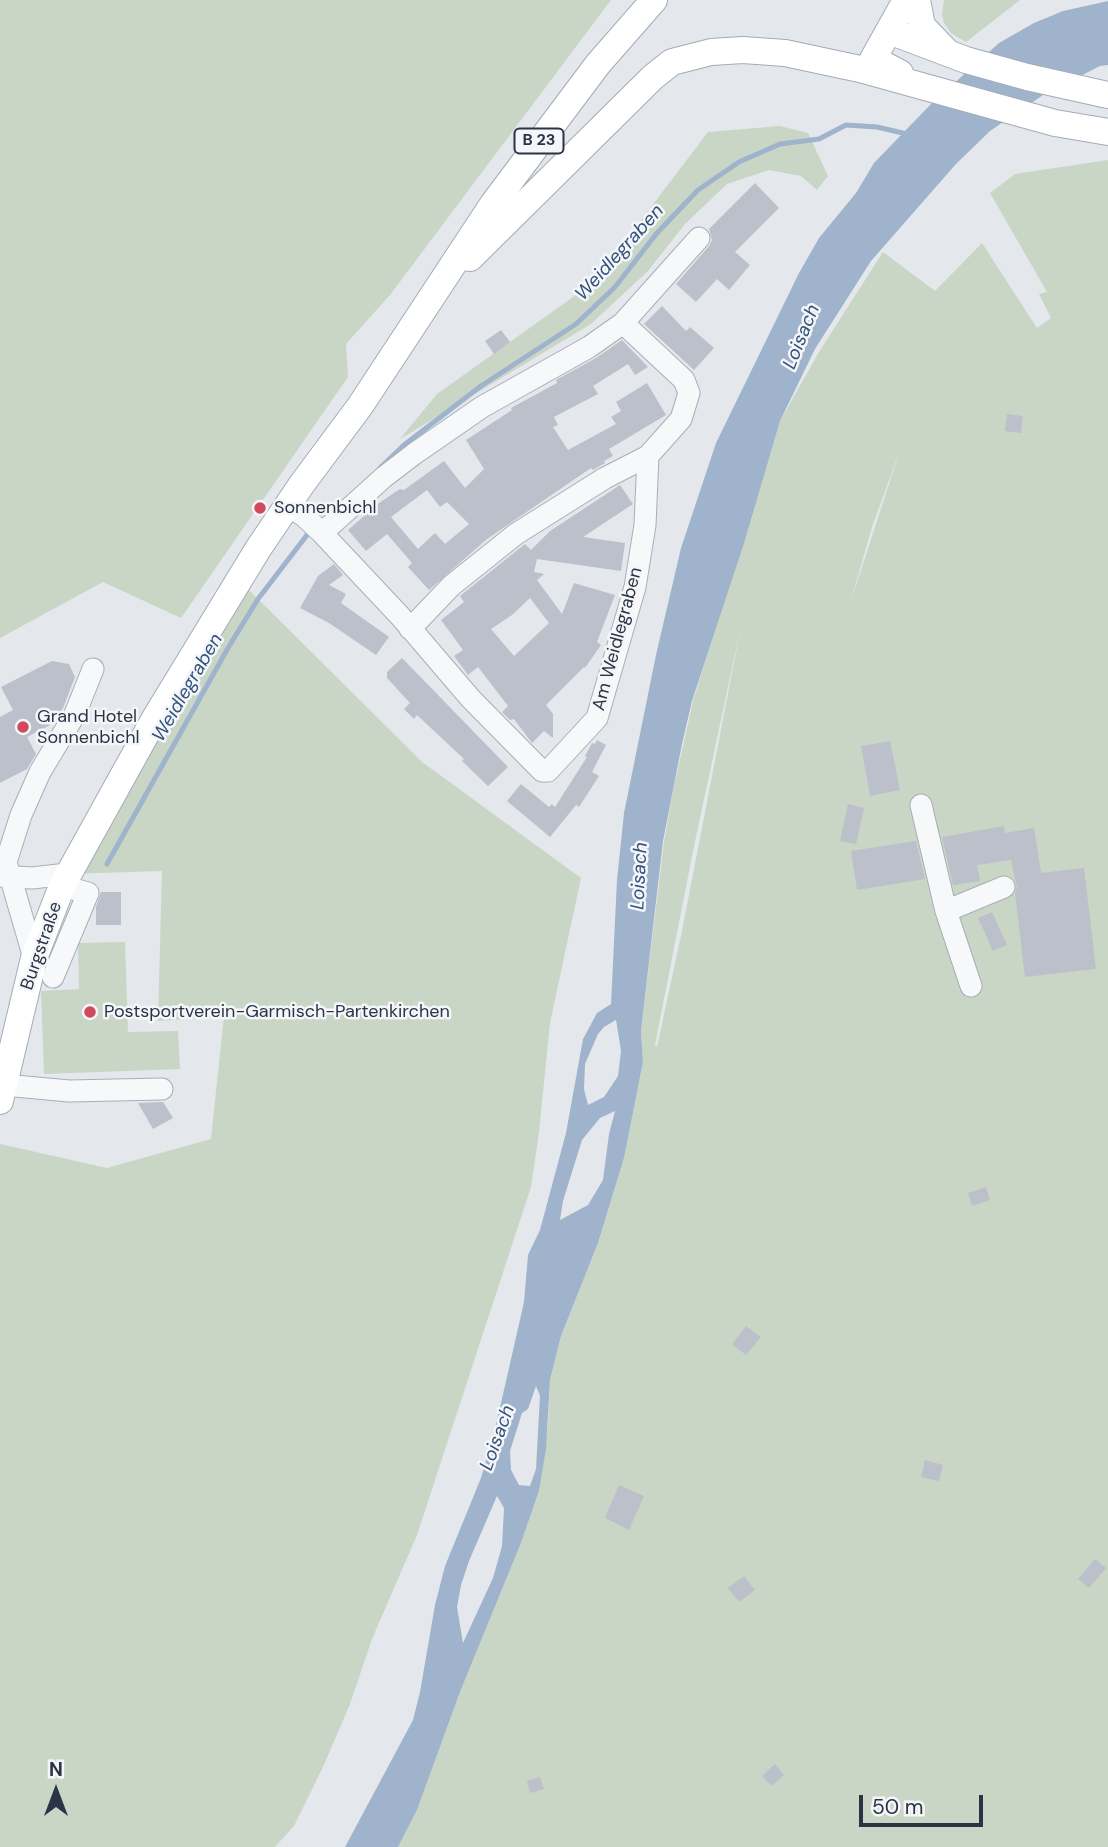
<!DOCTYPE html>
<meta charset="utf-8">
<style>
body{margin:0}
#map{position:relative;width:1108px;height:1847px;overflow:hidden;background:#e4e7ec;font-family:"DM Sans",sans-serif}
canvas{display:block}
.north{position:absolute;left:21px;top:1756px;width:70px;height:70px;-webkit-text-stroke:5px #f4f6f9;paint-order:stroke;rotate:0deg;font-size:19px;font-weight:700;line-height:28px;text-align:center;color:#2b3445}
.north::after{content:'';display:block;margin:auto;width:24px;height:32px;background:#2b3445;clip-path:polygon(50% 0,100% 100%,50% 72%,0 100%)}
.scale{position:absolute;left:859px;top:1795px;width:124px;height:32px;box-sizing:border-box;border:4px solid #2b3445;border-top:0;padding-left:9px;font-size:21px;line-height:24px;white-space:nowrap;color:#2b3445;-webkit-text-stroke:5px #f4f6f9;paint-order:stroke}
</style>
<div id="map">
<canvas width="1108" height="1847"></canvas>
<div class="north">N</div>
<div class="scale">50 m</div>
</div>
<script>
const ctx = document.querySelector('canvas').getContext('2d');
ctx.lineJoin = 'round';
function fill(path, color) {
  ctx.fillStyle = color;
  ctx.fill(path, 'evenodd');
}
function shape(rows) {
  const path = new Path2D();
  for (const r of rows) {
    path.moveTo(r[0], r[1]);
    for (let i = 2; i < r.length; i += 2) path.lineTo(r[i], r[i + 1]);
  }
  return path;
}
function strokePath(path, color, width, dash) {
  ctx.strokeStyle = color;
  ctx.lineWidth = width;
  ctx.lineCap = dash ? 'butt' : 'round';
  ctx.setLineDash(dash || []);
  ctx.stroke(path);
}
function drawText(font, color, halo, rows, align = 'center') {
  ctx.font = font + ' "DM Sans",sans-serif';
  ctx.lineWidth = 5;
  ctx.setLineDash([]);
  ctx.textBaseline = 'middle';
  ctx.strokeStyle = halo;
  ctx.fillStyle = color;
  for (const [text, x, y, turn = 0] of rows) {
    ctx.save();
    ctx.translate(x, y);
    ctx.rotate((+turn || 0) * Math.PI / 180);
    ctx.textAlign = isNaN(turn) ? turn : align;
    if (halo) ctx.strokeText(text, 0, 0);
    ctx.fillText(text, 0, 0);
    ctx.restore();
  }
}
fill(shape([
 [0,0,611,0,390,295,346,344,348,377,181,618,103,582,0,638],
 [944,0,1020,0,966,42,951,33,944,23,942,14],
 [780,126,808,133,828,176,817,190,801,176,769,170,727,184,685,224,648,271,591,324,400,439,437,394,594,282,708,132],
 [1108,160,1108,1847,398,1847,417,1810,460,1692,521,1543,539,1491,548,1425,550,1380,561,1336,598,1243,624,1158,643,1062,641,1031,664,842,673,791,693,701,780,421,819,352,883,252,935,291,982,243,1037,328,1051,318,1039,294,1047,292,990,193,1015,174],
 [900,450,848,610,848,611,872,527],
 [741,626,682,931,657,1047,655,1045,693,851],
 [248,589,422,762,581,878,550,1023,539,1132,531,1187,417,1535,372,1639,350,1704,323,1767,294,1826,275,1847,0,1847,0,1144,107,1168,211,1139,224,1016,158,1021,162,871,67,874],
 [125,942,128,1032,178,1031,180,1069,44,1074,41,991,79,989,78,943]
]), '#c9d6c5');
fill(shape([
 [1108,1,1108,65,1100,66,1043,95,990,131,956,164,871,261,815,349,780,421,744,543,692,701,682,744,663,841,641,1031,643,1062,624,1158,598,1243,561,1336,550,1380,546,1449,539,1491,521,1543,460,1692,417,1810,398,1847,345,1847,413,1720,420,1692,435,1605,445,1566,481,1478,496,1425,524,1302,528,1255,540,1230,566,1133,583,1039,597,1013,611,1004,617,880,624,813,656,655,681,548,716,443,799,273,819,238,856,193,874,163,932,103,999,43,1034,23,1063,11],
 [616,1020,621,1051,618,1076,604,1097,588,1105,584,1089,585,1064,598,1034,604,1027],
 [615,1111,609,1134,603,1180,588,1205,560,1220,563,1201,582,1140,600,1118],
 [536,1386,540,1396,536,1469,530,1486,519,1485,511,1470,510,1451,522,1413,528,1409],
 [497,1496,504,1508,502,1546,493,1578,463,1643,457,1607,461,1585,469,1561]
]), '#9fb4cc');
strokePath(shape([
 [380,468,404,445,481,386,576,324,615,287,657,233,698,190,739,162,780,144,819,139,846,125,877,127,907,134],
 [107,864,228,648,258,599,307,535]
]), '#9fb4cc', 5);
fill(shape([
 [755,183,779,208,735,252,750,265,729,290,717,279,696,302,676,284,709,246,712,240,709,229],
 [662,306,686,331,690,327,714,348,694,370,644,324],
 [501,330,510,342,494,354,485,341],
 [622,340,648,367,635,375,628,364,593,386,598,394,554,417,558,425,553,427,568,450,616,424,611,417,621,411,616,402,647,383,666,415,609,449,613,456,604,461,605,463,593,470,591,468,487,539,429,590,408,567,412,563,387,534,366,551,348,530,379,503,400,489,404,490,444,461,465,488,484,469,466,440,512,410,511,408,557,383,556,380,596,358],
 [427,490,440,507,447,502,469,524,445,544,435,533,418,549,391,517],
 [1007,414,1023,416,1021,433,1005,431],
 [620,485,633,504,583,537,625,543,621,571,537,559,534,572,544,574,537,580,562,614,574,583,615,595,597,642,601,645,585,668,584,667,546,705,553,714,553,738,544,731,532,743,514,719,510,720,502,712,508,706,478,667,468,675,454,656,463,650,441,620,464,602,460,596,525,544,531,550,550,531],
 [530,598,549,623,514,656,491,629,512,615],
 [334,564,343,575,329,585,346,594,341,603,389,637,376,655,329,623,300,608,318,576],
 [402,658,508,767,488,786,462,761,464,759,417,715,414,719,404,709,410,703,387,678,387,672],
 [52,661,69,664,75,677,63,708,54,723,27,737,36,754,27,769,0,783,0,717,13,710,1,687],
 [597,740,606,745,592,772,599,776,579,807,576,805,550,837,507,801,521,784,549,807,552,804,555,807,587,757,585,756,592,743,595,744],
 [890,741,900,790,870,796,861,746],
 [848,804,864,808,856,844,840,841],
 [1004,826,1005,833,1034,828,1041,873,1084,868,1096,969,1025,977,1015,893,1017,888,1011,860,977,865,980,881,953,885,942,837],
 [916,841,925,879,857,890,851,851],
 [101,892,121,892,121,925,96,925,96,907],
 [992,912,1007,945,993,951,978,918],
 [163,1102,173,1118,153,1129,138,1103],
 [986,1187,990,1200,972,1206,968,1193],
 [746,1326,761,1337,746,1355,732,1344],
 [925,1460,943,1465,939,1481,921,1477],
 [619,1485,644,1496,629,1530,605,1518],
 [1095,1559,1106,1568,1089,1588,1078,1579],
 [744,1576,755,1590,739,1602,728,1588],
 [775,1764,784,1775,772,1786,762,1776],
 [540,1777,544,1789,530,1793,527,1781]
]), '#bbc0ca');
const minor = shape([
 [287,505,305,517,322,533,400,616,471,699,542,771,548,771,597,718,635,587,645,525,648,456,681,419,689,393,684,380,623,323],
 [322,533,384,477,414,454,482,407,589,347,623,323,699,238],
 [410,629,451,586,516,534,605,478,648,456],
 [921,805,946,911,1004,887],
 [0,876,32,878,67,874],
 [946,911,971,986],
 [34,958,6,862,21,815,40,772,75,714,93,669],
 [53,977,88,893,62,886],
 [4,1085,69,1091,162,1089]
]);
const major = shape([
 [917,0,922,26,946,51],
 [889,31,966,60,1027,77,1108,95],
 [900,73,873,59,906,0],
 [470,258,653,77,672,62,711,52,743,50,785,53,860,69,1055,123,1108,132],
 [0,1101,34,958,62,886,155,718,258,549,302,484,360,406,493,204,598,64,654,0]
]);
strokePath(minor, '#a9aeb7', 23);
strokePath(major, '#a3abb8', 28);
strokePath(minor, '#f7f8fa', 21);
strokePath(major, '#fff', 26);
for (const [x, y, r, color] of [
 [260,508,7,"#d1495b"],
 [23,727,7,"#d1495b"],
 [90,1012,7,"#d1495b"]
]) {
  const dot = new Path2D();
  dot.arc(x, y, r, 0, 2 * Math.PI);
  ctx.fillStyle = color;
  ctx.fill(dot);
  strokePath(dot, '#f4f6f9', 2.5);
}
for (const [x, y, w] of [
 [539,141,49]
]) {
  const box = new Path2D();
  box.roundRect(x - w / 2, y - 12.5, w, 25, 5);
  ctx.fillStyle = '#f4f6f9';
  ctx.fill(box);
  strokePath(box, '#2b3445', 2);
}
drawText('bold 16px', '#2b3445', null, [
 ["B 23",539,141]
]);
drawText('18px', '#2b3445', '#f4f6f9', [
 ["Sonnenbichl",274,508],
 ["Grand Hotel",37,717],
 ["Sonnenbichl",37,738],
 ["Postsportverein-Garmisch-Partenkirchen",104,1012]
], 'left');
drawText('18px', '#2b3445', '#f4f6f9', [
 ["Am Weidlegraben",618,639,-75],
 ["Burgstraße",42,946,-71]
]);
drawText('italic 19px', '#34527a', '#f4f6f9', [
 ["Weidlegraben",620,253,-48],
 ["Loisach",802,337,-68],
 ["Weidlegraben",188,688,-60],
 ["Loisach",640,876,-87],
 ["Loisach",498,1438,-70]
]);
</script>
